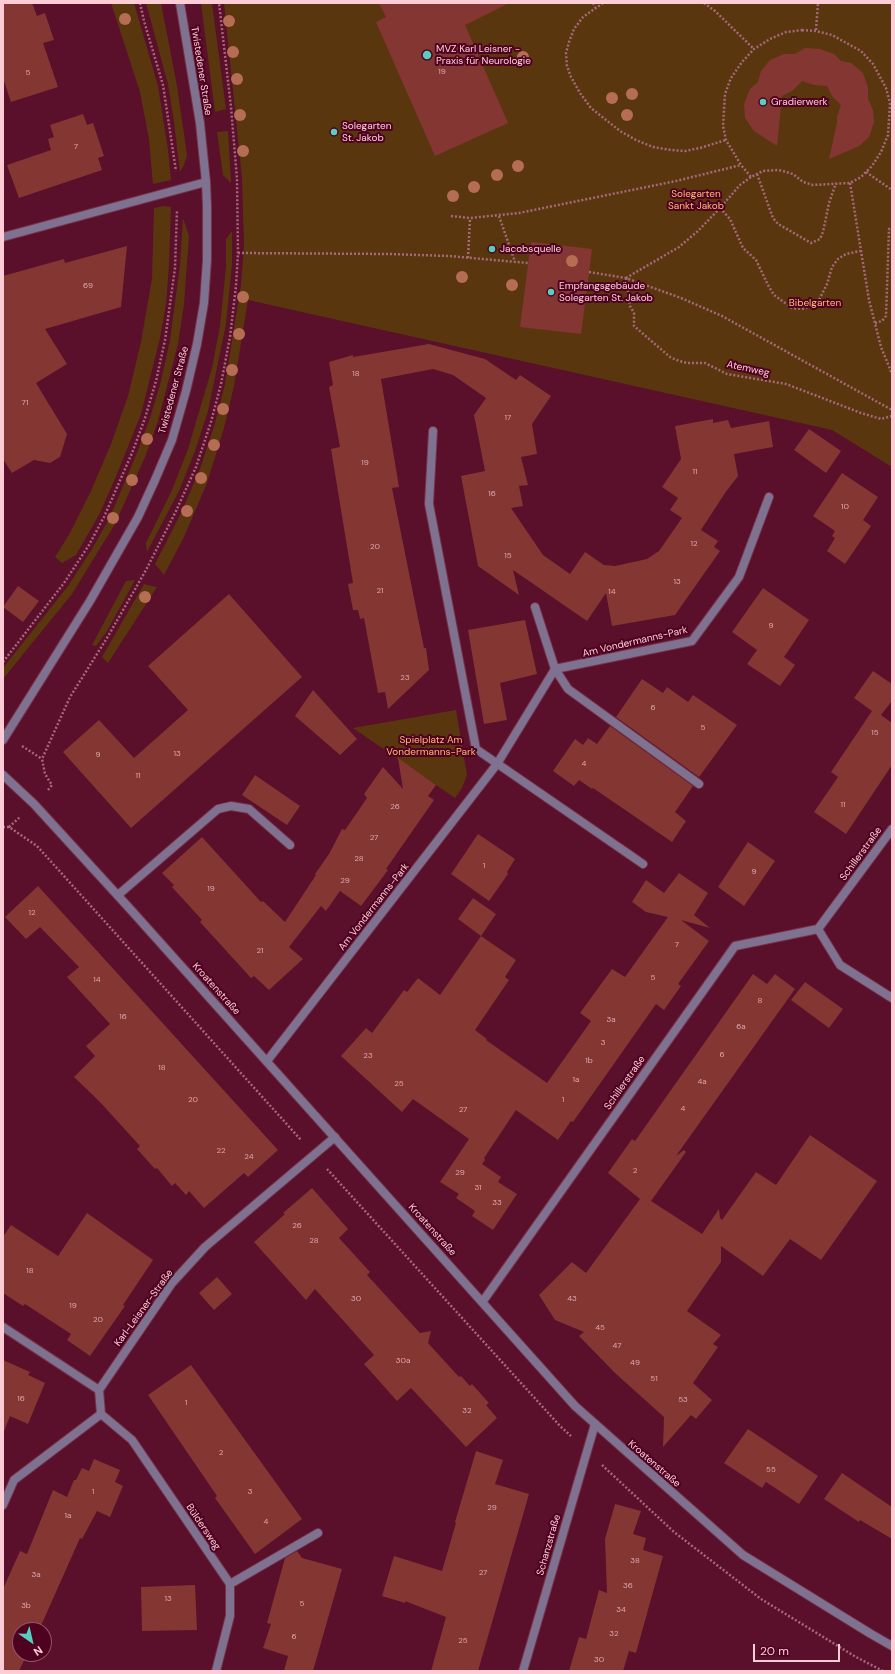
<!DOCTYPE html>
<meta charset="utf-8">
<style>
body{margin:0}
#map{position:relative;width:895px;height:1674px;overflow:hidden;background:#5a0f2a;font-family:"DM Sans",sans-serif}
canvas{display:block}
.frame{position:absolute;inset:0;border:4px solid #fccdd7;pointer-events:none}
.north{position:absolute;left:12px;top:1622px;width:40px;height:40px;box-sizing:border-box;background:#4e0220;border:1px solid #945369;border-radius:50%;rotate:146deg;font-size:11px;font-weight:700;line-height:16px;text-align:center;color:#fccdd7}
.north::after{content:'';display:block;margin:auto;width:14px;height:18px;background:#58cec0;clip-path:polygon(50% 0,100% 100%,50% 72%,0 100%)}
.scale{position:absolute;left:753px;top:1644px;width:87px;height:18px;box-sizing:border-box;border:2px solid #fccdd7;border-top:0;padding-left:5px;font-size:12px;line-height:14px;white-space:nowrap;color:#fccdd7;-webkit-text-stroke:3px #4e0220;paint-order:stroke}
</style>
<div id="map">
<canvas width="895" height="1674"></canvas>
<div class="frame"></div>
<div class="north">N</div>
<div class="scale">20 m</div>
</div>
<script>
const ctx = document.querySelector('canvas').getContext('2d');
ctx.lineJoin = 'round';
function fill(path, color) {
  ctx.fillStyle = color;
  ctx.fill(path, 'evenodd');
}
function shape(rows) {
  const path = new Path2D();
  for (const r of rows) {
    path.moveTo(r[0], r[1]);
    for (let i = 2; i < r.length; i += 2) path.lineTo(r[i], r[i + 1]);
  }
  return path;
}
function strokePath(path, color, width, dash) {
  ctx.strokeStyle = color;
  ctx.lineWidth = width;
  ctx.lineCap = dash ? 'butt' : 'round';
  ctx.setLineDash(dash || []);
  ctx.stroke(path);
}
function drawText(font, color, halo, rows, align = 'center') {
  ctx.font = font + ' "DM Sans",sans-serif';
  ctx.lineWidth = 4;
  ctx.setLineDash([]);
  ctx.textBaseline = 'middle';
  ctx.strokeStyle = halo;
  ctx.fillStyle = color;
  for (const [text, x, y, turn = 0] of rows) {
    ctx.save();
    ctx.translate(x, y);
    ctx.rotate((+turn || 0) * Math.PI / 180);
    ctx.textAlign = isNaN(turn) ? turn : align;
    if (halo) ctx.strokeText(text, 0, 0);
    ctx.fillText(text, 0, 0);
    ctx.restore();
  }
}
fill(shape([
 [111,3,134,3,158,86,168,150,171,180,153,184,149,139,140,92],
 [146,3,161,3,177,86,187,155,184,165,180,172,174,122,168,84],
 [201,3,212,3,226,109,215,112],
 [224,3,892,3,892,467,832,430,248,300,234,386,224,428,207,483,184,537,164,575,155,564,181,513,200,469,215,423,225,384,241,285,244,245,242,178],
 [228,131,231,183,223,175,217,132],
 [164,206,171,207,169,265,166,304,160,338,141,414,117,474,100,513,76,555,62,563,55,557,70,533,91,491,111,444,128,396,141,342,152,278,154,208],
 [183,218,189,236,184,304,178,344,158,421,145,457,115,524,72,594,3,679,3,668,68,586,92,549,109,519,137,453,150,418,161,381,170,340,180,265],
 [232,231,232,264,226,324,208,411,195,451,179,491,147,552,146,543,172,490,188,449,212,368,220,326,226,267,226,239],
 [135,580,107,631,96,646,92,645,126,581],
 [144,584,157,587,108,663,102,657],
 [456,710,467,775,462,788,455,798,353,728]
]), '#5a360e');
fill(shape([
 [3,3,32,3,37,16,45,13,54,40,43,43,58,87,11,102,3,78],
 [379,3,509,3,465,25,508,123,435,156,376,22,386,17],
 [805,48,820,49,834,54,841,61,851,63,863,73,868,87,868,99,873,110,874,122,869,137,859,146,829,159,837,123,837,117,841,105,832,96,827,86,814,85,802,81,792,91,782,96,777,146,754,131,745,118,744,104,750,89,758,82,761,71,770,60,784,54,795,54],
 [83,114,87,125,93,123,104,156,98,158,102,170,19,198,7,165,51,150,48,139,54,137,50,125],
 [531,242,592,249,581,334,520,327],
 [127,246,121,307,45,329,67,364,36,383,67,434,60,457,50,463,34,460,12,473,3,459,3,276,64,259,65,263],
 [429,344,485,359,516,380,520,375,551,396,532,424,537,454,521,457,528,485,519,486,523,506,511,508,543,555,570,574,585,552,604,565,615,566,647,559,659,551,682,518,670,510,678,498,662,487,681,459,675,426,713,419,713,423,728,420,731,428,769,421,773,447,734,454,738,476,725,493,701,530,718,541,714,547,720,551,675,615,612,626,606,593,587,621,513,570,519,595,478,566,461,476,485,471,474,415,486,398,453,375,433,369,381,379,399,487,392,488,424,648,426,648,429,670,388,709,385,692,378,693,364,618,360,619,358,610,353,610,348,584,353,583,331,449,340,447,329,387,333,385,329,362,353,355,353,357],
 [809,429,841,451,826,473,794,450],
 [842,473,878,497,863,520,871,526,845,564,827,551,835,538,832,536,835,531,813,516],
 [18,586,39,601,23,622,3,607],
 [763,588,809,620,784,657,795,665,780,686,747,664,757,650,732,632],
 [229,594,302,677,131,828,63,752,99,720,134,758,188,710,148,666],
 [525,620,537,674,500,683,507,720,484,724,468,630],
 [873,671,892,684,892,701,881,715,892,723,892,765,846,834,814,812,838,777,831,772,872,711,854,698],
 [642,679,663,693,667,687,688,702,693,695,737,725,699,777,616,717],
 [313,690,357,739,340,755,295,716],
 [610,726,693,786,675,812,686,821,672,842,593,788,592,789,579,780,574,786,553,771,575,739,583,745,588,738,597,744],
 [398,758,436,785,428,796,434,800,386,869,388,870,361,906,340,891,326,911,321,906,289,947,303,959,269,990,254,976,251,978,200,922,202,920,172,887,174,885,162,873,202,837,261,902,263,901,285,922,316,875,315,874,329,854,342,829,345,830,367,798,364,794,383,767,403,789],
 [255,775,300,806,287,825,242,795],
 [478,834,515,859,507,872,508,874,489,901,451,874],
 [748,842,775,861,744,906,718,887],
 [679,873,708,893,694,915,710,928,681,920,709,941,678,984,681,986,664,1010,656,1004,573,1122,571,1121,558,1140,516,1110,484,1158,485,1160,482,1164,501,1177,498,1182,517,1194,493,1230,472,1216,475,1211,456,1198,459,1194,440,1182,469,1139,413,1099,402,1112,341,1056,366,1028,372,1033,404,990,407,992,418,978,440,995,481,936,516,960,505,977,509,980,475,1030,487,1039,486,1040,547,1083,591,1021,580,1013,612,969,625,977,668,917,646,912,632,902,646,880,664,893],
 [38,886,278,1150,248,1177,244,1173,204,1208,189,1191,186,1195,175,1183,172,1186,157,1168,155,1169,137,1149,140,1146,99,1101,74,1077,95,1056,86,1046,110,1024,67,977,79,967,40,927,26,939,5,917],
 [473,898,496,914,481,936,458,919],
 [753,974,767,984,775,974,795,989,676,1156,684,1150,686,1152,651,1201,702,1234,719,1209,720,1218,722,1220,756,1172,776,1185,810,1135,877,1181,821,1260,790,1239,763,1276,721,1246,721,1262,687,1311,721,1335,713,1344,718,1347,693,1383,712,1400,696,1419,691,1415,663,1447,664,1417,615,1373,579,1336,584,1332,555,1320,539,1295,572,1262,586,1273,640,1199,608,1173,632,1139,635,1141],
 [805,982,843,1009,829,1028,791,1000],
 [312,1188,348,1229,339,1238,370,1272,367,1275,420,1333,431,1331,428,1343,459,1377,461,1376,470,1386,472,1384,489,1403,486,1405,497,1418,466,1447,411,1388,397,1401,364,1364,374,1355,315,1289,306,1300,254,1242,285,1214,283,1213],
 [87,1213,153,1260,123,1305,125,1306,90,1356,67,1340,71,1334,25,1304,23,1306,3,1293,3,1237,11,1225,58,1256],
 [217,1277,232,1294,214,1310,199,1293],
 [3,1360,30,1372,28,1375,45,1383,28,1424,10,1416,3,1434],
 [191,1365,302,1519,255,1554,215,1498,217,1496,148,1395],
 [748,1429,818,1476,799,1504,766,1482,762,1488,724,1463],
 [476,1451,503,1460,495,1484,529,1494,478,1671,431,1671,446,1617,405,1601,405,1603,382,1596,394,1556,442,1571,456,1523,455,1522],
 [94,1459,120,1470,115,1482,123,1486,110,1517,97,1511,82,1539,80,1538,40,1628,38,1628,37,1630,20,1630,20,1654,27,1654,19,1671,3,1671,3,1589,20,1551,27,1554,53,1490,67,1497,74,1480,76,1480,82,1468,89,1471],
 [842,1473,892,1507,892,1539,860,1520,859,1522,824,1499],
 [615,1504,641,1511,633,1534,646,1538,643,1550,663,1556,636,1653,629,1651,623,1671,569,1671,579,1637,586,1639,599,1590,607,1593,605,1539],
 [297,1551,302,1558,342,1569,313,1671,284,1671,288,1656,263,1648,271,1624,267,1623,285,1558],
 [195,1585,197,1630,142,1631,141,1587]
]), '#843633');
const service = shape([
 [3,237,206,182],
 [535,607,555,669,568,689,699,784],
 [118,895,218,809,231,806,249,809,290,845],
 [230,1584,318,1533]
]);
const minor = shape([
 [433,431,429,504,476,749,643,864],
 [818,929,840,965,892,998],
 [267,1061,497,764,555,669,692,641,739,577,769,497],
 [483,1301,735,946,818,929,892,829],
 [3,1327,99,1390],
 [101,1414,99,1390,172,1283,205,1247,335,1137],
 [101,1414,132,1440,230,1584,230,1616,216,1671],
 [3,1505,14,1480,101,1414],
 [523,1671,595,1424]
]);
const tertiary = shape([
 [3,740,90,601,138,517,155,480,172,440,186,391,197,344,204,303,207,260,207,207,206,182,200,123,180,3],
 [3,775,34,804,131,910,575,1406,743,1555,871,1634,892,1646]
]);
strokePath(service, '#773149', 10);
strokePath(minor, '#773149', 10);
strokePath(tertiary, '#773149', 10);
strokePath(shape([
 [140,3,144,21,163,85,176,171],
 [593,3,595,7],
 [603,3,583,17,574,29,569,42,566,53,567,66,571,77,580,93,591,108,620,131,636,140,653,147,671,150,685,151,700,148,726,140],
 [704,3,715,11,754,49],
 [802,30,816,31,832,35,861,51,873,64,886,88,890,103,888,135,881,152,872,166,861,177,850,183,813,185,803,182,793,174,779,170,763,171,751,177,741,165,726,140,723,126,725,94,731,78,742,62,754,49,770,39,786,32,802,30],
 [816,30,818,3],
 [866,172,892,190],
 [757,174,773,218,778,224,811,243,820,239,823,232,829,203,836,183],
 [850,183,869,300,881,347,892,374],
 [720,208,730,219,743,248,756,260,768,285,774,295,792,308,802,309,811,306,819,300,827,284,832,267,838,259,846,254,860,251],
 [451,216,470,218,519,213,676,181,741,165],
 [499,216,515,262],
 [238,253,389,254,449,256,528,263],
 [468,258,470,218],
 [589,272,626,278,681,298,722,316,892,410],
 [626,278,630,306,634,313,634,326,670,357,679,361,687,363,705,363,727,374,786,384,861,413,881,419,892,416],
 [626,278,679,247,698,231,720,208,740,185,751,177],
 [875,323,882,321,886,316,889,229,892,229],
 [3,662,64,583,89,545,104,517,132,453,145,418,156,381,165,340,175,268,177,210],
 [22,746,42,759],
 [48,790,52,785,45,774,42,759,70,697,107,638,146,570,176,511,196,467,211,422,221,384,230,337,236,286,238,253,237,179,231,107,219,3],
 [3,827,9,827,37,846,301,1140],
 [9,827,20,817],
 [327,1169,560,1426,571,1436],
 [602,1465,674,1532,761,1599,856,1657,883,1671]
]), '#a6687b', 2.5, [2, 2]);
strokePath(service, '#7f7290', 8);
strokePath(minor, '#7f7290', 8);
strokePath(tertiary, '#7f7290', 8);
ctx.fillStyle = '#b56d53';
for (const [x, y] of [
 [125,19],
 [229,21],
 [233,52],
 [523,57],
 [237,79],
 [632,94],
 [612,98],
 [240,115],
 [627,115],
 [243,151],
 [518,166],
 [497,175],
 [474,187],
 [453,196],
 [572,261],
 [462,277],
 [512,285],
 [243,297],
 [239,334],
 [232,370],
 [223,409],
 [147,439],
 [214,445],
 [201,478],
 [132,480],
 [187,511],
 [113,518],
 [145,597]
]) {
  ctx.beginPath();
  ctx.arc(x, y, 6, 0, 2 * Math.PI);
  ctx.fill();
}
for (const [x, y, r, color] of [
 [427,55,5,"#58cec0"],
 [763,102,4,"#58cec0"],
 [334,132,4,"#58cec0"],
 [492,249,4,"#58cec0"],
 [551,292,4,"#58cec0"]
]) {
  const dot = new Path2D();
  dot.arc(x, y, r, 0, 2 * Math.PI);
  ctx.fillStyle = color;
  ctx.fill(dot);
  strokePath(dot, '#4e0220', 1.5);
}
drawText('8px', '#dea7ae', null, [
 ["19",442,72],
 ["5",28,73],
 ["7",76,147],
 ["69",88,286],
 ["18",356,374],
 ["71",25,403],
 ["17",508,418],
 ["19",365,463],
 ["11",695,472],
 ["16",492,494],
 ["10",845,507],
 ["12",694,544],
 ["20",375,547],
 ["15",508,556],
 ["13",677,582],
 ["21",380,591],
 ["14",612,592],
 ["9",771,626],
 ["23",405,678],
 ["6",653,708],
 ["5",703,728],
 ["15",875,733],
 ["13",177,754],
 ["9",98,755],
 ["4",584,764],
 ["11",138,776],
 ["11",843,805],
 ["26",395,807],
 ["27",374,838],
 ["28",359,859],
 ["1",484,866],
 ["9",754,872],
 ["29",345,881],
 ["19",211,889],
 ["12",32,913],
 ["7",677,945],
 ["21",260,951],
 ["5",653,978],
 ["14",97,980],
 ["8",760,1001],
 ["16",123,1017],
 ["3a",611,1020],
 ["6a",741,1027],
 ["3",603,1043],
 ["6",722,1055],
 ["23",368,1056],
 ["1b",589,1061],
 ["18",162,1068],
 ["1a",576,1080],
 ["4a",702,1082],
 ["25",399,1084],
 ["20",193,1100],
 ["1",563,1100],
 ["4",683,1109],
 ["27",463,1110],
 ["22",221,1151],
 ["24",249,1157],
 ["2",635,1171],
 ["29",460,1173],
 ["31",478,1188],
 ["33",497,1203],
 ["26",297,1226],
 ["28",314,1241],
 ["18",30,1271],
 ["30",356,1299],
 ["43",572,1299],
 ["19",73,1306],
 ["20",98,1320],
 ["45",600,1328],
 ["47",617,1346],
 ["30a",403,1361],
 ["49",635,1363],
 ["51",654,1379],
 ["16",21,1399],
 ["53",683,1400],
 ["1",186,1403],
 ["32",467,1411],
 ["2",221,1453],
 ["55",771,1470],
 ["1",93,1492],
 ["3",250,1492],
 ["29",492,1508],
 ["1a",68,1516],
 ["4",266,1522],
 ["38",635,1561],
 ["27",483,1573],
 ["3a",36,1575],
 ["36",628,1586],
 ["13",168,1599],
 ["5",302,1604],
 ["3b",26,1606],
 ["34",621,1610],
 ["32",614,1634],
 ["6",294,1637],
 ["25",463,1641],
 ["30",599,1660]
]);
drawText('10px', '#fccdd7', '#4e0220', [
 ["MVZ Karl Leisner -",436,49],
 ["Praxis für Neurologie",436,61],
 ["Gradierwerk",771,102],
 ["Solegarten",342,126],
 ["St. Jakob",342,138],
 ["Jacobsquelle",500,249],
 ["Empfangsgebäude",559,286],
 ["Solegarten St. Jakob",559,298]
], 'left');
drawText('10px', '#fccdd7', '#4e0220', [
 ["Twistedener Straße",201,71,81],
 ["Atemweg",748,369,12],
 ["Twistedener Straße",174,390,-75],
 ["Am Vondermanns-Park",635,642,-13],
 ["Schillerstraße",861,854,-54],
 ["Am Vondermanns-Park",374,907,-52],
 ["Kroatenstraße",216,989,48],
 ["Schillerstraße",625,1083,-55],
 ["Kroatenstraße",432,1230,48],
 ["Karl-Leisner-Straße",144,1308,-54],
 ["Kroatenstraße",654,1464,41],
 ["Büldersweg",203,1527,56],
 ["Schanzstraße",549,1545,-74]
]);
drawText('10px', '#ffba74', '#4e0220', [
 ["Solegarten",696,194],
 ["Sankt Jakob",696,206],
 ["Bibelgarten",815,303],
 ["Spielplatz Am",431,740],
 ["Vondermanns-Park",431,752]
]);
</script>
